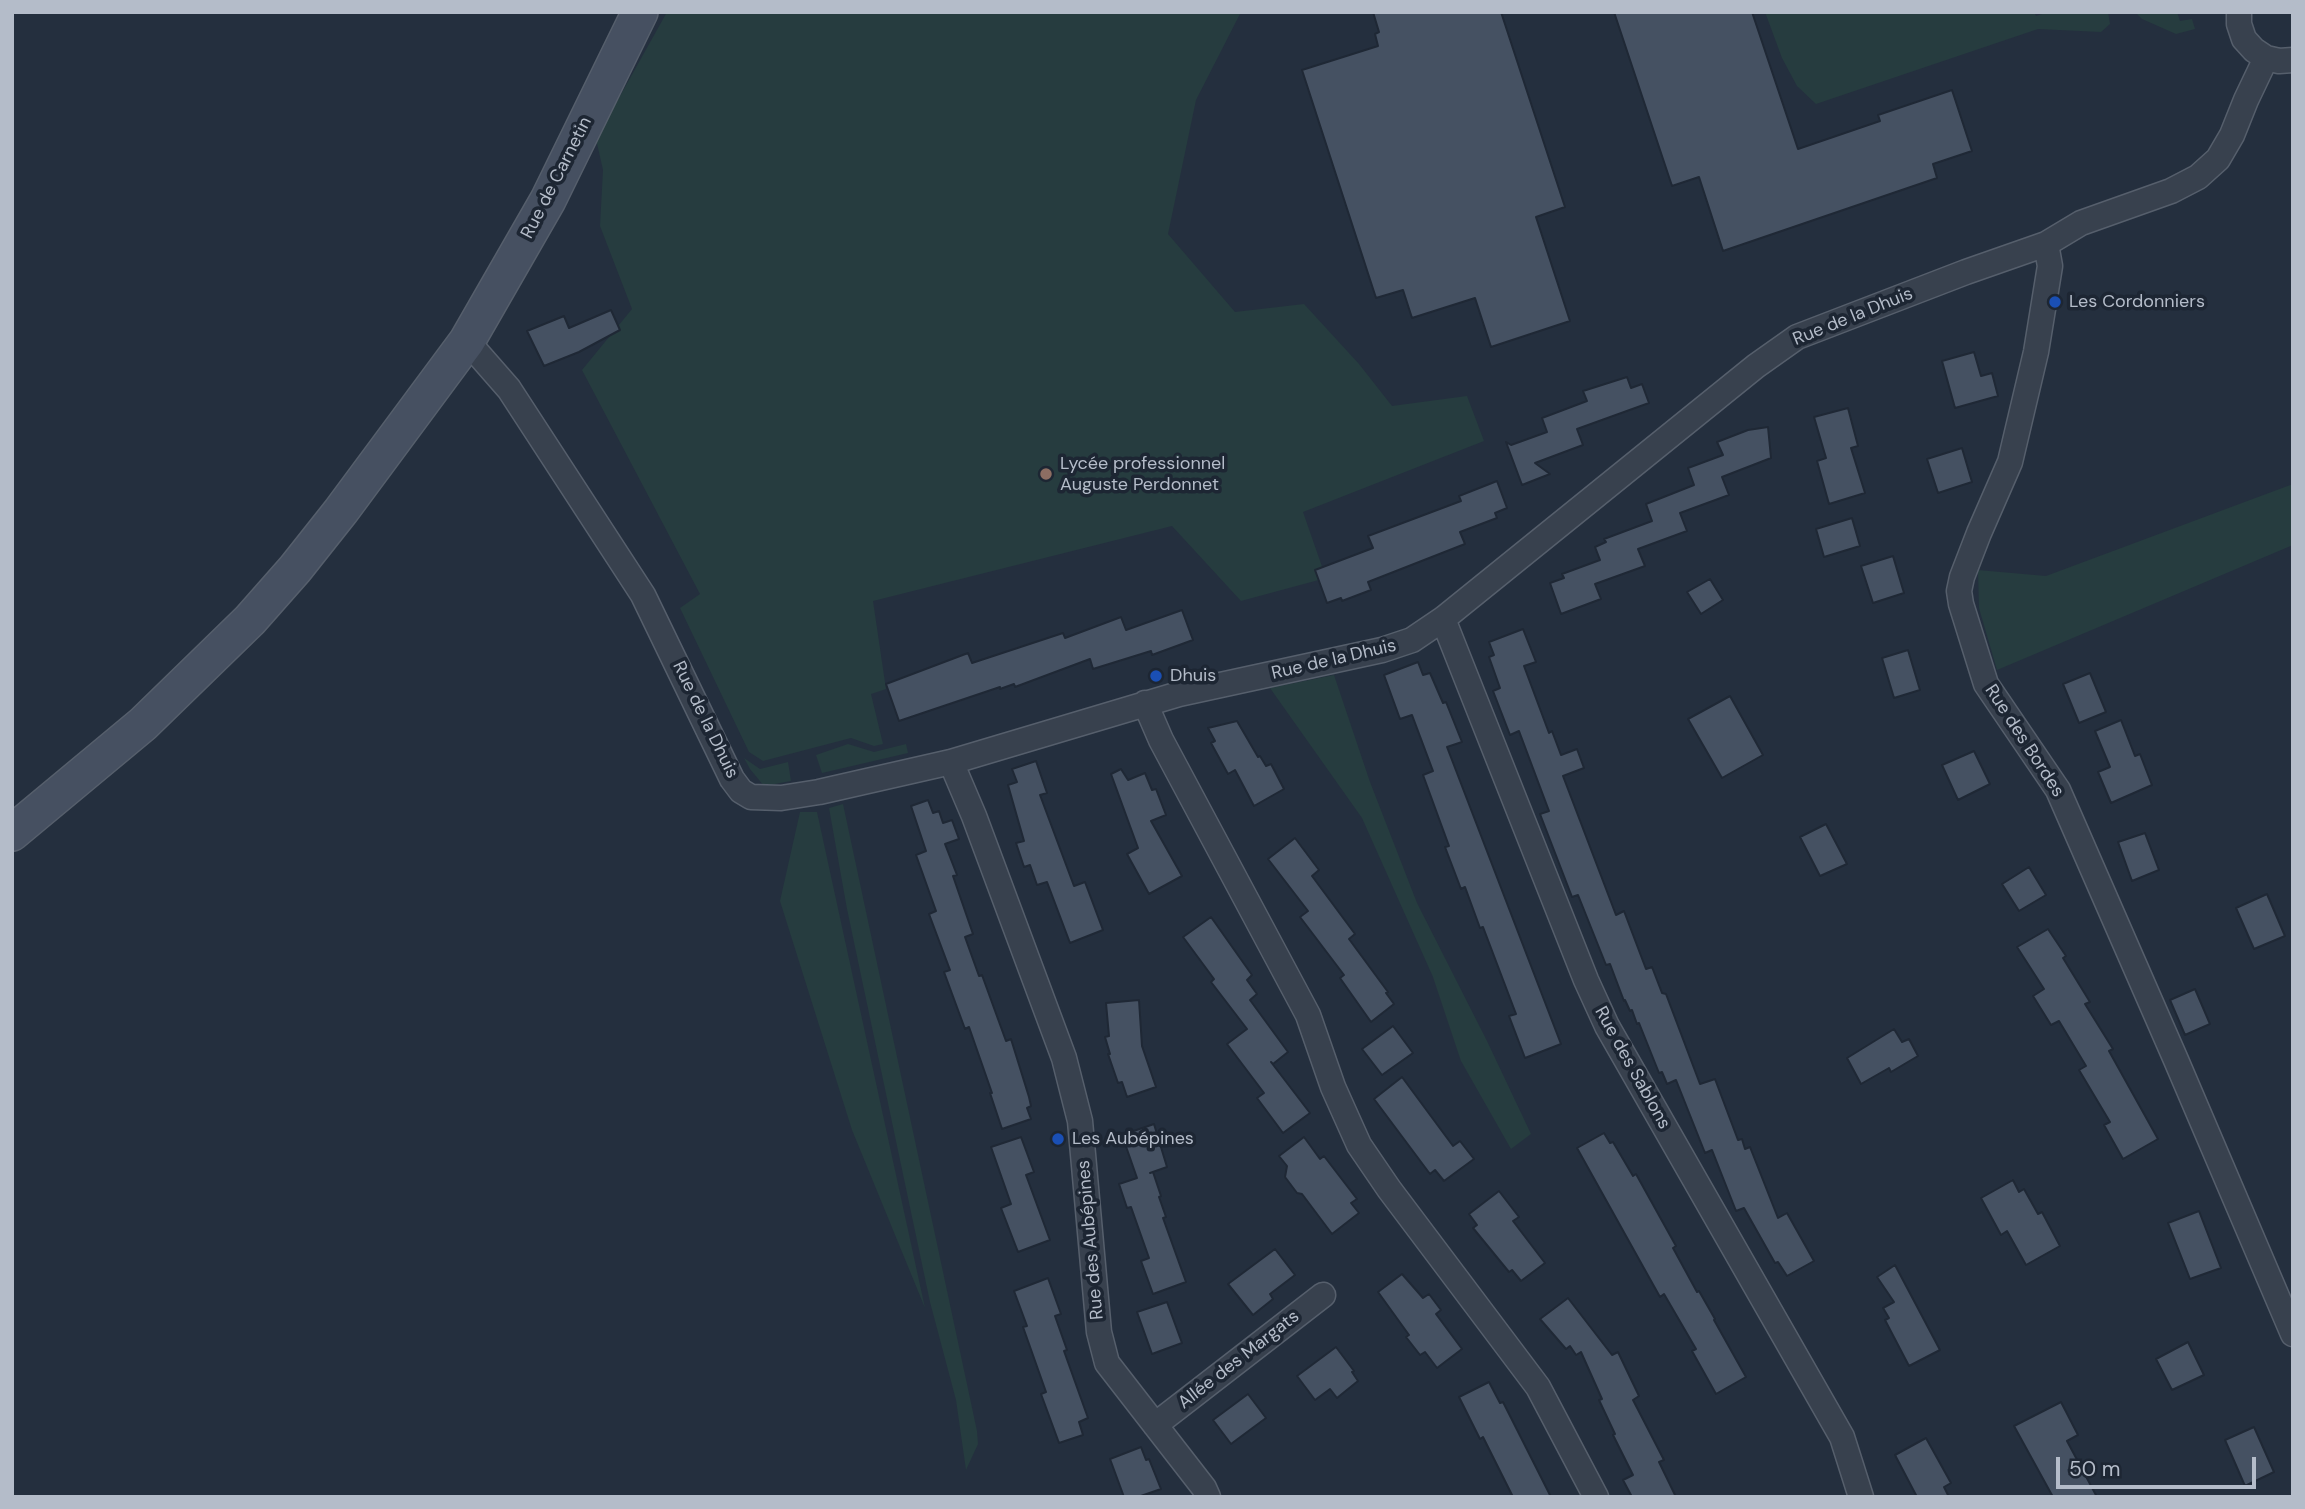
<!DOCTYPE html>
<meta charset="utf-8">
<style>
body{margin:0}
#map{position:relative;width:2305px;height:1509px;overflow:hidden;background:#242f3e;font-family:"DM Sans",sans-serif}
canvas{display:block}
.frame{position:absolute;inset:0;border:14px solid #b4bcc9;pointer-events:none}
.scale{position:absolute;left:2056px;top:1457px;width:200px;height:32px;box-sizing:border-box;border:4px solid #b4bcc9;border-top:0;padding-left:9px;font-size:21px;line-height:24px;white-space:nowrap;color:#b4bcc9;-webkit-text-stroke:5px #1d2633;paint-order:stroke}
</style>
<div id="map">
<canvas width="2305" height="1509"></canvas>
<div class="frame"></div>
<div class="scale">50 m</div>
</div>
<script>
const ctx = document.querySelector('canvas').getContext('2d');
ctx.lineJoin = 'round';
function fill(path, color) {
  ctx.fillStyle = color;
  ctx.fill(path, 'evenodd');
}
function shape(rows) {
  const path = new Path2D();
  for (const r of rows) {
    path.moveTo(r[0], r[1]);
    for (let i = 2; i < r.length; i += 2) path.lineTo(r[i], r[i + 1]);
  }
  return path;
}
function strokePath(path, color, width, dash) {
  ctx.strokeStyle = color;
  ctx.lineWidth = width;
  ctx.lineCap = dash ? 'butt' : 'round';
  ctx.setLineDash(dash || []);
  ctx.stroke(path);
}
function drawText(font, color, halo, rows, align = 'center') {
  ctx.font = font + ' "DM Sans",sans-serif';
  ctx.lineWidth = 7;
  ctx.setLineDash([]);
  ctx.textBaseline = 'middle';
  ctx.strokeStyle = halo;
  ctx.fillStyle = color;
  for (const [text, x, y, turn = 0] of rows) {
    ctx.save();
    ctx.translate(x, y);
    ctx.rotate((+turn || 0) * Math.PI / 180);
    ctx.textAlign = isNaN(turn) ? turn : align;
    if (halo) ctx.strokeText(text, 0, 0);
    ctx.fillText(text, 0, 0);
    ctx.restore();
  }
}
fill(shape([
 [667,12,1241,12,1196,100,1168,234,1235,312,1304,304,1359,364,1392,406,1467,396,1484,441,1303,512,1326,578,1241,601,1172,526,873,601,886,689,871,694,883,744,874,746,851,738,763,761,749,752,680,608,700,594,582,370,632,309,600,226,603,170,596,139],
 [1765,12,2034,12,2036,16,2048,12,2108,12,2110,24,2101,32,2038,29,1816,104,1797,86,1782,58],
 [2135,12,2177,12,2180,21,2192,19,2195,29,2176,34,2142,19],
 [2293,484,2293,545,1997,670,1979,608,1978,570,2046,576],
 [1334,675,1370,782,1417,903,1487,1041,1531,1134,1511,1149,1461,1061,1433,977,1362,818,1270,688],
 [848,744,874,752,906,744,908,753,822,773,816,755],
 [744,758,760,769,788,762,791,781,764,786,750,769],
 [843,804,977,1431,978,1444,966,1470,956,1400,930,1302,847,909,829,808],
 [800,812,817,812,925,1308,852,1130,780,901]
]), '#263c3f');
const building = shape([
 [1373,12,1501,12,1565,207,1536,217,1570,321,1491,347,1475,298,1412,318,1403,290,1376,298,1302,70,1378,46,1375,34,1379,32,1373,12],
 [1614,12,1752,12,1798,149,1880,121,1878,115,1952,90,1972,151,1933,164,1937,178,1723,251,1699,177,1672,186,1614,12],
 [611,310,620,330,579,352,544,366,527,331,564,316,569,328,611,310],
 [1974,352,1981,376,1992,373,1998,396,1955,408,1942,361,1974,352],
 [1627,377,1631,388,1642,384,1649,403,1577,429,1583,445,1535,463,1550,474,1522,485,1506,442,1511,445,1547,432,1542,418,1587,401,1583,391,1627,377],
 [1848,408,1858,446,1851,448,1865,493,1829,504,1817,461,1826,458,1814,417,1848,408],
 [1768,427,1771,458,1722,477,1729,495,1680,513,1687,531,1638,549,1645,566,1595,584,1601,599,1561,614,1550,583,1564,578,1562,574,1600,560,1595,547,1606,542,1604,539,1652,521,1646,504,1694,485,1688,468,1723,455,1717,442,1748,430,1768,427],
 [1962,448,1972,482,1938,493,1927,459,1962,448],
 [1497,481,1507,508,1495,513,1497,518,1460,532,1465,544,1368,582,1371,590,1342,601,1341,598,1327,603,1315,570,1373,548,1368,536,1461,501,1459,496,1497,481],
 [1852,518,1860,546,1824,557,1816,529,1852,518],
 [1893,556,1904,593,1873,603,1861,566,1893,556],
 [1710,579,1723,600,1701,614,1687,592,1710,579],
 [1182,610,1193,640,1152,655,1151,651,1093,669,1090,659,1015,687,1014,684,1000,689,1000,687,899,721,886,684,968,653,972,663,1063,633,1065,638,1121,617,1126,630,1182,610],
 [1523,629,1536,662,1524,666,1549,733,1552,731,1561,755,1577,749,1584,768,1563,776,1616,915,1624,911,1646,969,1652,967,1662,993,1666,994,1700,1084,1715,1079,1738,1140,1742,1139,1745,1149,1750,1147,1778,1218,1787,1213,1814,1261,1787,1276,1778,1262,1775,1263,1744,1208,1736,1211,1712,1150,1705,1153,1676,1080,1667,1084,1662,1072,1659,1073,1639,1023,1637,1024,1632,1010,1630,1011,1625,1000,1624,1001,1610,964,1606,965,1578,895,1572,897,1540,814,1549,811,1519,731,1510,735,1493,691,1500,688,1489,657,1494,655,1489,642,1523,629],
 [1908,650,1920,690,1894,698,1882,658,1908,650],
 [1418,662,1423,675,1430,673,1443,703,1446,702,1462,742,1447,747,1561,1044,1525,1058,1509,1016,1516,1014,1483,927,1480,928,1465,887,1461,889,1445,847,1449,846,1423,775,1433,771,1412,715,1400,719,1384,675,1418,662],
 [2090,673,2106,712,2079,723,2063,684,2090,673],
 [1730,696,1763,755,1722,778,1688,719,1730,696],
 [2121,720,2135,756,2140,754,2152,785,2111,803,2098,772,2110,767,2095,731,2121,720],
 [1237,721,1258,757,1260,756,1266,766,1271,764,1284,789,1254,806,1235,770,1228,774,1211,743,1215,741,1208,728,1237,721],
 [1974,751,1990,784,1958,800,1942,765,1974,751],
 [1036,761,1047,793,1040,795,1074,886,1085,882,1103,930,1070,943,1047,882,1037,885,1030,865,1024,867,1016,843,1024,841,1008,785,1017,782,1012,769,1036,761],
 [1121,769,1128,780,1145,773,1152,790,1156,789,1166,815,1151,821,1182,876,1149,894,1127,854,1138,848,1111,774,1121,769],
 [928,800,933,813,939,811,943,823,952,820,959,839,945,844,957,875,953,876,973,934,965,937,979,976,982,975,1006,1041,1011,1039,1029,1097,1031,1106,1027,1108,1031,1119,1002,1129,990,1093,992,1093,969,1027,965,1029,944,972,950,970,929,914,936,911,916,855,926,851,911,806,928,800],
 [1826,824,1847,864,1820,876,1800,837,1826,824],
 [2145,833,2159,870,2132,881,2118,842,2145,833],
 [1295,838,1319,870,1312,876,1355,934,1349,939,1388,992,1386,993,1394,1004,1371,1022,1340,978,1344,975,1300,917,1308,911,1268,859,1295,838],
 [2029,867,2046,895,2019,911,2002,884,2029,867],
 [2267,894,2285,936,2254,949,2236,908,2267,894],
 [1211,917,1252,975,1247,980,1257,994,1250,1000,1288,1052,1273,1064,1271,1062,1310,1113,1283,1133,1257,1098,1264,1093,1227,1044,1247,1029,1211,982,1214,979,1183,937,1211,917],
 [2048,929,2066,956,2063,958,2090,1002,2085,1004,2113,1049,2109,1051,2158,1139,2123,1159,2104,1125,2110,1122,2079,1070,2086,1066,2059,1021,2051,1025,2033,996,2044,989,2017,947,2048,929],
 [2195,989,2210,1024,2185,1035,2170,1000,2195,989],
 [1139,1000,1142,1046,1156,1087,1127,1097,1122,1082,1118,1083,1108,1054,1110,1054,1105,1037,1109,1036,1106,1003,1139,1000],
 [1393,1026,1413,1053,1382,1075,1362,1049,1393,1026],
 [1894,1029,1902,1042,1909,1039,1918,1056,1891,1072,1889,1068,1861,1084,1847,1058,1894,1029],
 [1402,1077,1453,1146,1460,1141,1474,1159,1444,1181,1435,1170,1430,1174,1374,1099,1402,1077],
 [1154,1124,1167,1167,1150,1173,1153,1172,1161,1196,1159,1197,1166,1217,1163,1218,1186,1282,1153,1294,1141,1261,1149,1258,1131,1207,1127,1208,1119,1184,1137,1178,1122,1135,1154,1124],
 [1604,1133,1610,1143,1613,1142,1633,1176,1636,1174,1676,1246,1673,1248,1697,1292,1699,1291,1715,1319,1714,1320,1746,1377,1716,1394,1692,1351,1696,1349,1664,1294,1660,1297,1577,1148,1604,1133],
 [1021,1137,1034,1172,1026,1175,1050,1240,1018,1252,1001,1208,1011,1204,991,1147,1021,1137],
 [1304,1137,1320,1159,1324,1156,1357,1199,1351,1203,1359,1213,1332,1234,1302,1194,1297,1193,1285,1177,1287,1166,1279,1156,1304,1137],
 [2013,1180,2019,1192,2024,1189,2038,1214,2042,1212,2060,1246,2026,1265,2007,1231,2001,1235,1981,1198,2013,1180],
 [1499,1191,1519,1217,1513,1221,1545,1263,1521,1281,1512,1270,1509,1272,1473,1228,1477,1225,1469,1214,1499,1191],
 [2199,1211,2221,1268,2190,1279,2168,1223,2199,1211],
 [1275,1249,1295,1275,1270,1294,1273,1299,1253,1315,1228,1284,1275,1249],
 [1895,1265,1940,1350,1909,1366,1885,1320,1889,1318,1883,1308,1894,1302,1877,1277,1895,1265],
 [1402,1274,1423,1298,1429,1294,1441,1310,1436,1314,1462,1349,1437,1368,1425,1352,1420,1355,1406,1337,1409,1335,1378,1292,1402,1274],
 [1048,1278,1061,1314,1055,1316,1067,1350,1064,1351,1088,1418,1079,1422,1083,1435,1059,1443,1041,1394,1046,1392,1023,1327,1027,1326,1014,1291,1048,1278],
 [1568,1298,1612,1355,1618,1352,1639,1396,1633,1400,1664,1460,1659,1462,1676,1497,1632,1497,1623,1480,1633,1475,1613,1435,1615,1434,1599,1400,1602,1399,1581,1352,1576,1355,1570,1346,1566,1349,1540,1319,1568,1298],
 [1167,1302,1182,1343,1152,1354,1137,1312,1167,1302],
 [2188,1342,2204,1375,2172,1390,2156,1359,2188,1342],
 [1336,1347,1354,1371,1352,1372,1358,1381,1337,1398,1330,1389,1315,1400,1297,1376,1336,1347],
 [1489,1382,1500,1403,1503,1402,1551,1497,1513,1497,1483,1437,1480,1439,1459,1397,1489,1382],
 [1248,1394,1266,1418,1231,1444,1213,1420,1248,1394],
 [2061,1402,2078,1435,2067,1441,2097,1497,2053,1497,2014,1426,2061,1402],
 [2254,1427,2274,1472,2245,1486,2225,1440,2254,1427],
 [1926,1438,1951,1483,1944,1487,1949,1497,1917,1497,1895,1455,1926,1438],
 [1141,1447,1146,1460,1149,1459,1161,1489,1138,1497,1124,1497,1110,1459,1141,1447]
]);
fill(building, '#455162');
strokePath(building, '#1f2835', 2);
const street = shape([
 [2239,12,2239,24,2244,39,2254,50,2266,58,2279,61,2293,60],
 [2046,244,2050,266,2036,352,2010,462,1979,533,1962,577,1959,591,1961,604,1986,684,2058,790,2176,1060,2293,1334],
 [467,341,509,389,643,595,732,779,741,791,751,797,781,798,819,792,951,762,1179,694,1382,650,1412,640,1443,619,1756,366,1797,337,1966,272,2046,244,2081,223,2171,191,2198,177,2218,159,2232,135,2246,100,2266,58],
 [1443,619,1586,980,1607,1026,1842,1437,1861,1497],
 [1145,703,1161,740,1308,1015,1333,1087,1359,1145,1389,1189,1538,1387,1596,1497],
 [951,762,974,816,1064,1058,1080,1121,1099,1332,1107,1363,1204,1488,1208,1497],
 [1155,1425,1323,1295]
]);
const secondary = shape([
 [12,833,143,724,250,620,295,569,341,511,467,341,548,200,640,12]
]);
strokePath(street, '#565f6c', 27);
strokePath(secondary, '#565f6c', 38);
strokePath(street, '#38414e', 24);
strokePath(secondary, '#465061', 35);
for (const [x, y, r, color] of [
 [2055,302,7,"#1a4fb4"],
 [1046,474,7,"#8d6e63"],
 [1156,676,7,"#1a4fb4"],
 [1058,1139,7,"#1a4fb4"]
]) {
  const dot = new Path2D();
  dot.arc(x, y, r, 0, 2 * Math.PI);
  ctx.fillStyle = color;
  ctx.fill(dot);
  strokePath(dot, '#1d2633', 2.5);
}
drawText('18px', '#b4bcc9', '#1d2633', [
 ["Rue de Carnetin",557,178,-63],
 ["Rue de la Dhuis",1853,317,-22],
 ["Rue de la Dhuis",1334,660,-13],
 ["Rue de la Dhuis",705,720,64],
 ["Rue des Bordes",2024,741,57],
 ["Rue des Sablons",1632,1068,61],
 ["Rue des Aubépines",1091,1240,-95],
 ["Allée des Margats",1239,1360,-38]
]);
drawText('18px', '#b4bcc9', '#1d2633', [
 ["Les Cordonniers",2069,302],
 ["Lycée professionnel",1060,464],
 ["Auguste Perdonnet",1060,485],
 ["Dhuis",1170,676],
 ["Les Aubépines",1072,1139]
], 'left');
</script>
